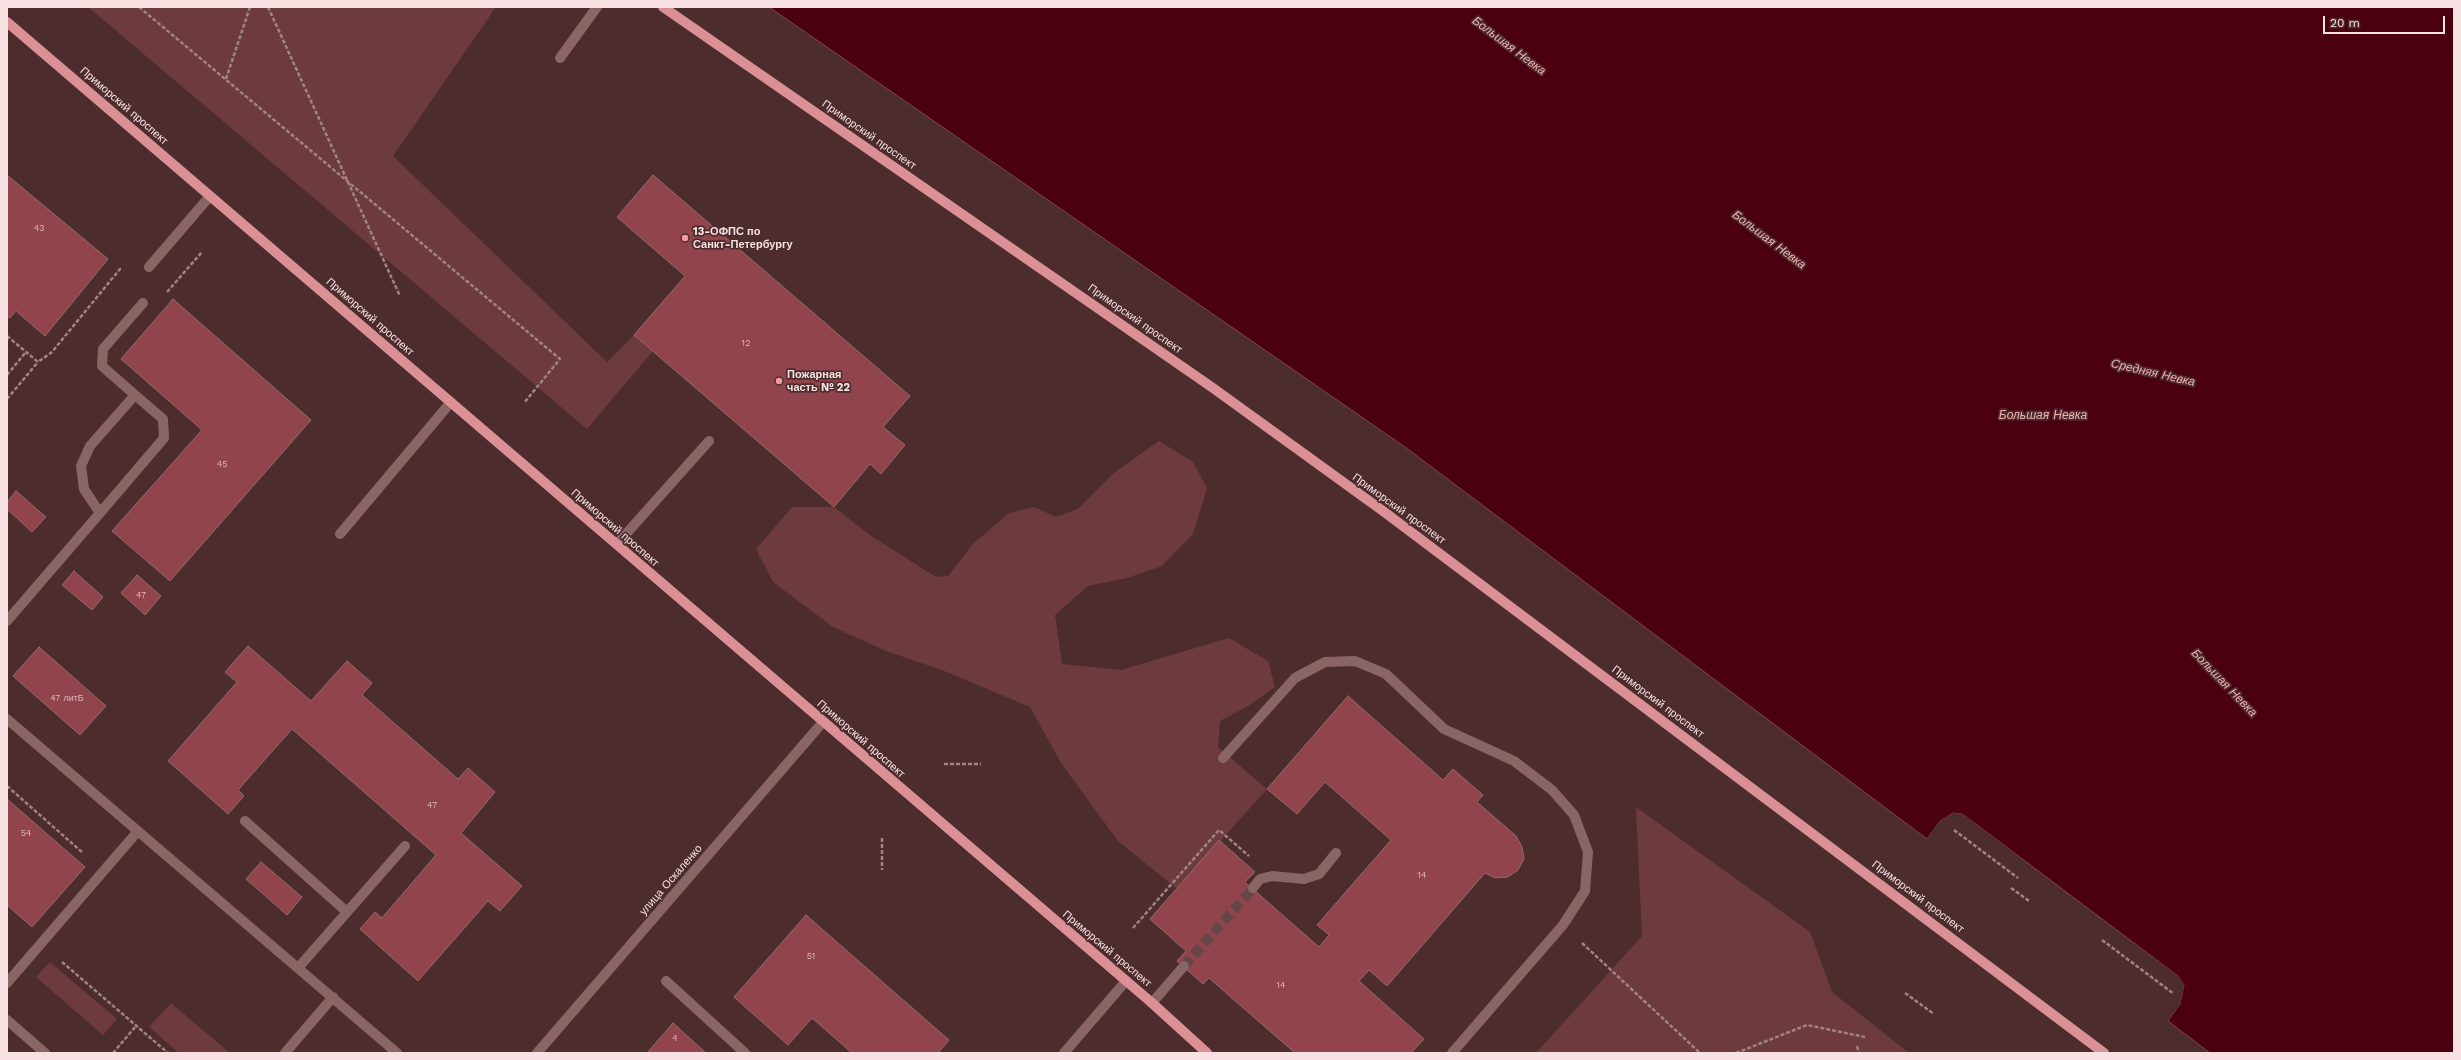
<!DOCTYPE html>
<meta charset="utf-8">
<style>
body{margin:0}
#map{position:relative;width:2461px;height:1060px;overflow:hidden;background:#4d2c2e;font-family:"Work Sans",sans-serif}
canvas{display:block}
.frame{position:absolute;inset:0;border:8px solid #f7e1e2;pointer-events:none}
.scale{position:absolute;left:2323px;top:16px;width:122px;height:18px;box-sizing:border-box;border:2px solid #f7e1e2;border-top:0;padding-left:5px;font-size:12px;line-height:14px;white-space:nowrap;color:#f7e1e2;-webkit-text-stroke:3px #4d2c2e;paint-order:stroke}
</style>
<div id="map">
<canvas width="2461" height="1060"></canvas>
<div class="frame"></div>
<div class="scale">20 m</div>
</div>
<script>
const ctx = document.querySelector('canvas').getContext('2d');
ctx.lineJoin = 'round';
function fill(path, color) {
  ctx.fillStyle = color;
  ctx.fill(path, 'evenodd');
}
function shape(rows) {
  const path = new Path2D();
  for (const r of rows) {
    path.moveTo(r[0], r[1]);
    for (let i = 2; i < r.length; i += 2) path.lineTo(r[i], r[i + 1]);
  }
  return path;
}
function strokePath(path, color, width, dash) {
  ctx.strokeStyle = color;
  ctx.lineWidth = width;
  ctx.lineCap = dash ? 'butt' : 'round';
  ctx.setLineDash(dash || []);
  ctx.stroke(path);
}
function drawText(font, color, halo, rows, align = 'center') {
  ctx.font = font + ' "Work Sans",sans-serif';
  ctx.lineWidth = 3.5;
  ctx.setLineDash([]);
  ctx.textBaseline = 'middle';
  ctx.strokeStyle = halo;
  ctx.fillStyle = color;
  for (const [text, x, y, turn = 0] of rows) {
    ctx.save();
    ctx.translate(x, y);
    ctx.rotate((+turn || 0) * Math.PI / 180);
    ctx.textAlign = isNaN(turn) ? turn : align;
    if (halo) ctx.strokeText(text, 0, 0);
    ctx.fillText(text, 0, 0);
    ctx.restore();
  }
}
fill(shape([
 [88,7,496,7,393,156,607,362,634,335,653,351,587,429],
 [1159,441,1193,462,1207,488,1193,534,1162,566,1127,578,1088,586,1055,615,1062,664,1121,670,1229,638,1268,661,1275,687,1248,706,1220,721,1218,747,1267,789,1177,889,1118,841,1061,763,1030,707,942,670,886,651,833,627,773,582,756,549,792,507,834,507,871,536,936,577,948,576,973,544,1009,513,1034,507,1056,517,1078,509,1114,473],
 [1636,807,1810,932,1832,992,1909,1053,1536,1053,1642,936],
 [50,962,117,1019,103,1035,36,977],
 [171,1003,230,1053,179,1053,149,1027]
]), '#6d3b3e');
const water = shape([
 [769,7,2454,7,2454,1053,2210,1053,2168,1021,2180,1004,2184,985,2178,976,1977,825,1962,814,1953,813,1940,821,1927,839,1405,447,769,7]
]);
fill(water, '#4b0012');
strokePath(water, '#7f4450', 1);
fill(shape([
 [1953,813,1962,814,2015,854,2014,855,1961,816,1954,815,1942,823,1929,840,1927,839,1940,821],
 [2125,937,2178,976,2184,985,2180,1004,2168,1021,2166,1020,2182,994,2182,985,2177,977,2124,938]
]), '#4d2c2e');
const building = shape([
 [7,175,108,259,45,336,16,311,10,318,7,316,7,175],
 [653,175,910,396,883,427,905,445,881,474,870,464,834,507,634,335,685,276,617,217,653,175],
 [173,299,311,420,170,581,112,531,202,430,121,359,173,299],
 [16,491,46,517,32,532,7,509,7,502,16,491],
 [74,571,103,597,92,610,62,585,74,571],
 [137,575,161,596,145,615,121,593,137,575],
 [248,646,311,701,347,661,372,683,362,695,458,779,468,768,495,792,461,833,522,886,500,911,488,901,418,981,360,929,375,912,382,918,436,855,292,729,238,790,244,796,228,814,168,761,237,682,225,672,248,646],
 [39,647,106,706,80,735,13,676,39,647],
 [1348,696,1443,780,1453,769,1483,795,1477,802,1516,836,1522,847,1524,859,1518,870,1508,877,1495,878,1485,873,1387,986,1369,970,1359,981,1424,1039,1411,1053,1295,1053,1209,978,1203,984,1177,961,1186,951,1150,919,1219,840,1255,872,1245,882,1319,947,1329,935,1317,925,1391,840,1325,782,1297,814,1267,789,1348,696],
 [7,799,85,867,32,927,7,905,7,799],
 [261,862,302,897,287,915,246,879,261,862],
 [806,915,949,1040,938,1053,852,1053,812,1018,788,1045,734,997,806,915],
 [673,1023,706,1053,647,1053,673,1023]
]);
fill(building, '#92444c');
strokePath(building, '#916b6c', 1);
strokePath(shape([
 [1184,966,1253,888]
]), '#664749', 10, [10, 5]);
strokePath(shape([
 [139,7,560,359,524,403],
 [268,7,400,296],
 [226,79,250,7],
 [167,292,202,252],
 [7,336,38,362,52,352,120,269,123,269],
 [7,375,26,352],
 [7,399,38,362],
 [944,764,981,764],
 [7,786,83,853],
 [1954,830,2018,878],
 [882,838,882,870],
 [2011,888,2029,901],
 [1133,928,1219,830,1249,856],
 [2102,940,2174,994],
 [1582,943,1700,1053],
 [62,962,168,1053],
 [1905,993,1934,1014],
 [1857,1046,1859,1053],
 [113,1053,136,1026],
 [1736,1053,1807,1025,1865,1037]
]), '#9f8385', 2.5, [4, 2]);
strokePath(shape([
 [560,58,597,7],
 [149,267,210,196],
 [100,513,164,438,163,419,135,395],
 [340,534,451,402],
 [617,544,709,441],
 [7,621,100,513,84,489,81,466,90,446,135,395,102,366,103,349,143,303],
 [7,719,397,1053],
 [1223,758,1295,678,1325,662,1355,661,1386,674,1444,729,1514,761,1552,790,1574,815,1588,852,1585,891,1563,925,1452,1053],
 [245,821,347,912],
 [1253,888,1260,879,1272,876,1304,879,1319,874,1336,853],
 [298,968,405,846],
 [666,981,745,1053],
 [7,983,138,831],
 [1152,1003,1184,966],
 [7,1020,45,1053],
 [285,1053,333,997],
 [537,1053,823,722],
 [1064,1053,1126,981]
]), '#896566', 10);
strokePath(shape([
 [663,7,1213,388,1383,511,2104,1053],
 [7,22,1152,1003,1207,1053]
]), '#da9094', 10);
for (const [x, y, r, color] of [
 [685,238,4,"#f49aa0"],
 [779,381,4,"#f49aa0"]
]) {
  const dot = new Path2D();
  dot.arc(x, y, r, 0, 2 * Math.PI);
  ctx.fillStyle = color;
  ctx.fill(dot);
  strokePath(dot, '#4d2c2e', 1.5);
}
drawText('9px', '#debabc', null, [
 ["43",39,228],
 ["12",746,343],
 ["45",222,464],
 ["47",141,595],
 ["47 литБ",67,698],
 ["47",432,805],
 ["54",26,833],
 ["14",1422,875],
 ["51",811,956],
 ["14",1281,985],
 ["4",675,1038]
]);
drawText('11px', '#f7e1e2', '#4d2c2e', [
 ["Приморский проспект",124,106,41],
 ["Приморский проспект",869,135,35],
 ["Приморский проспект",370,317,41],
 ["Приморский проспект",1135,319,35],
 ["Приморский проспект",1399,509,36],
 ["Приморский проспект",615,528,41],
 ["Приморский проспект",1658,702,37],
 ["Приморский проспект",861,739,41],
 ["улица Оскаленко",671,880,-49],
 ["Приморский проспект",1918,897,37],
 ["Приморский проспект",1107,949,40]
]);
drawText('bold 11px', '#f7e1e2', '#4d2c2e', [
 ["13-ОФПС по",693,232],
 ["Санкт-Петербургу",693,245],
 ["Пожарная",787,375],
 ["часть № 22",787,388]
], 'left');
drawText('italic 12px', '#f4aeb2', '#4d2c2e', [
 ["Большая Невка",1509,46,37],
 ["Большая Невка",1769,240,37],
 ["Средняя Невка",2153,373,13],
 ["Большая Невка",2043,415],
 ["Большая Невка",2224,683,46]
]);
</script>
